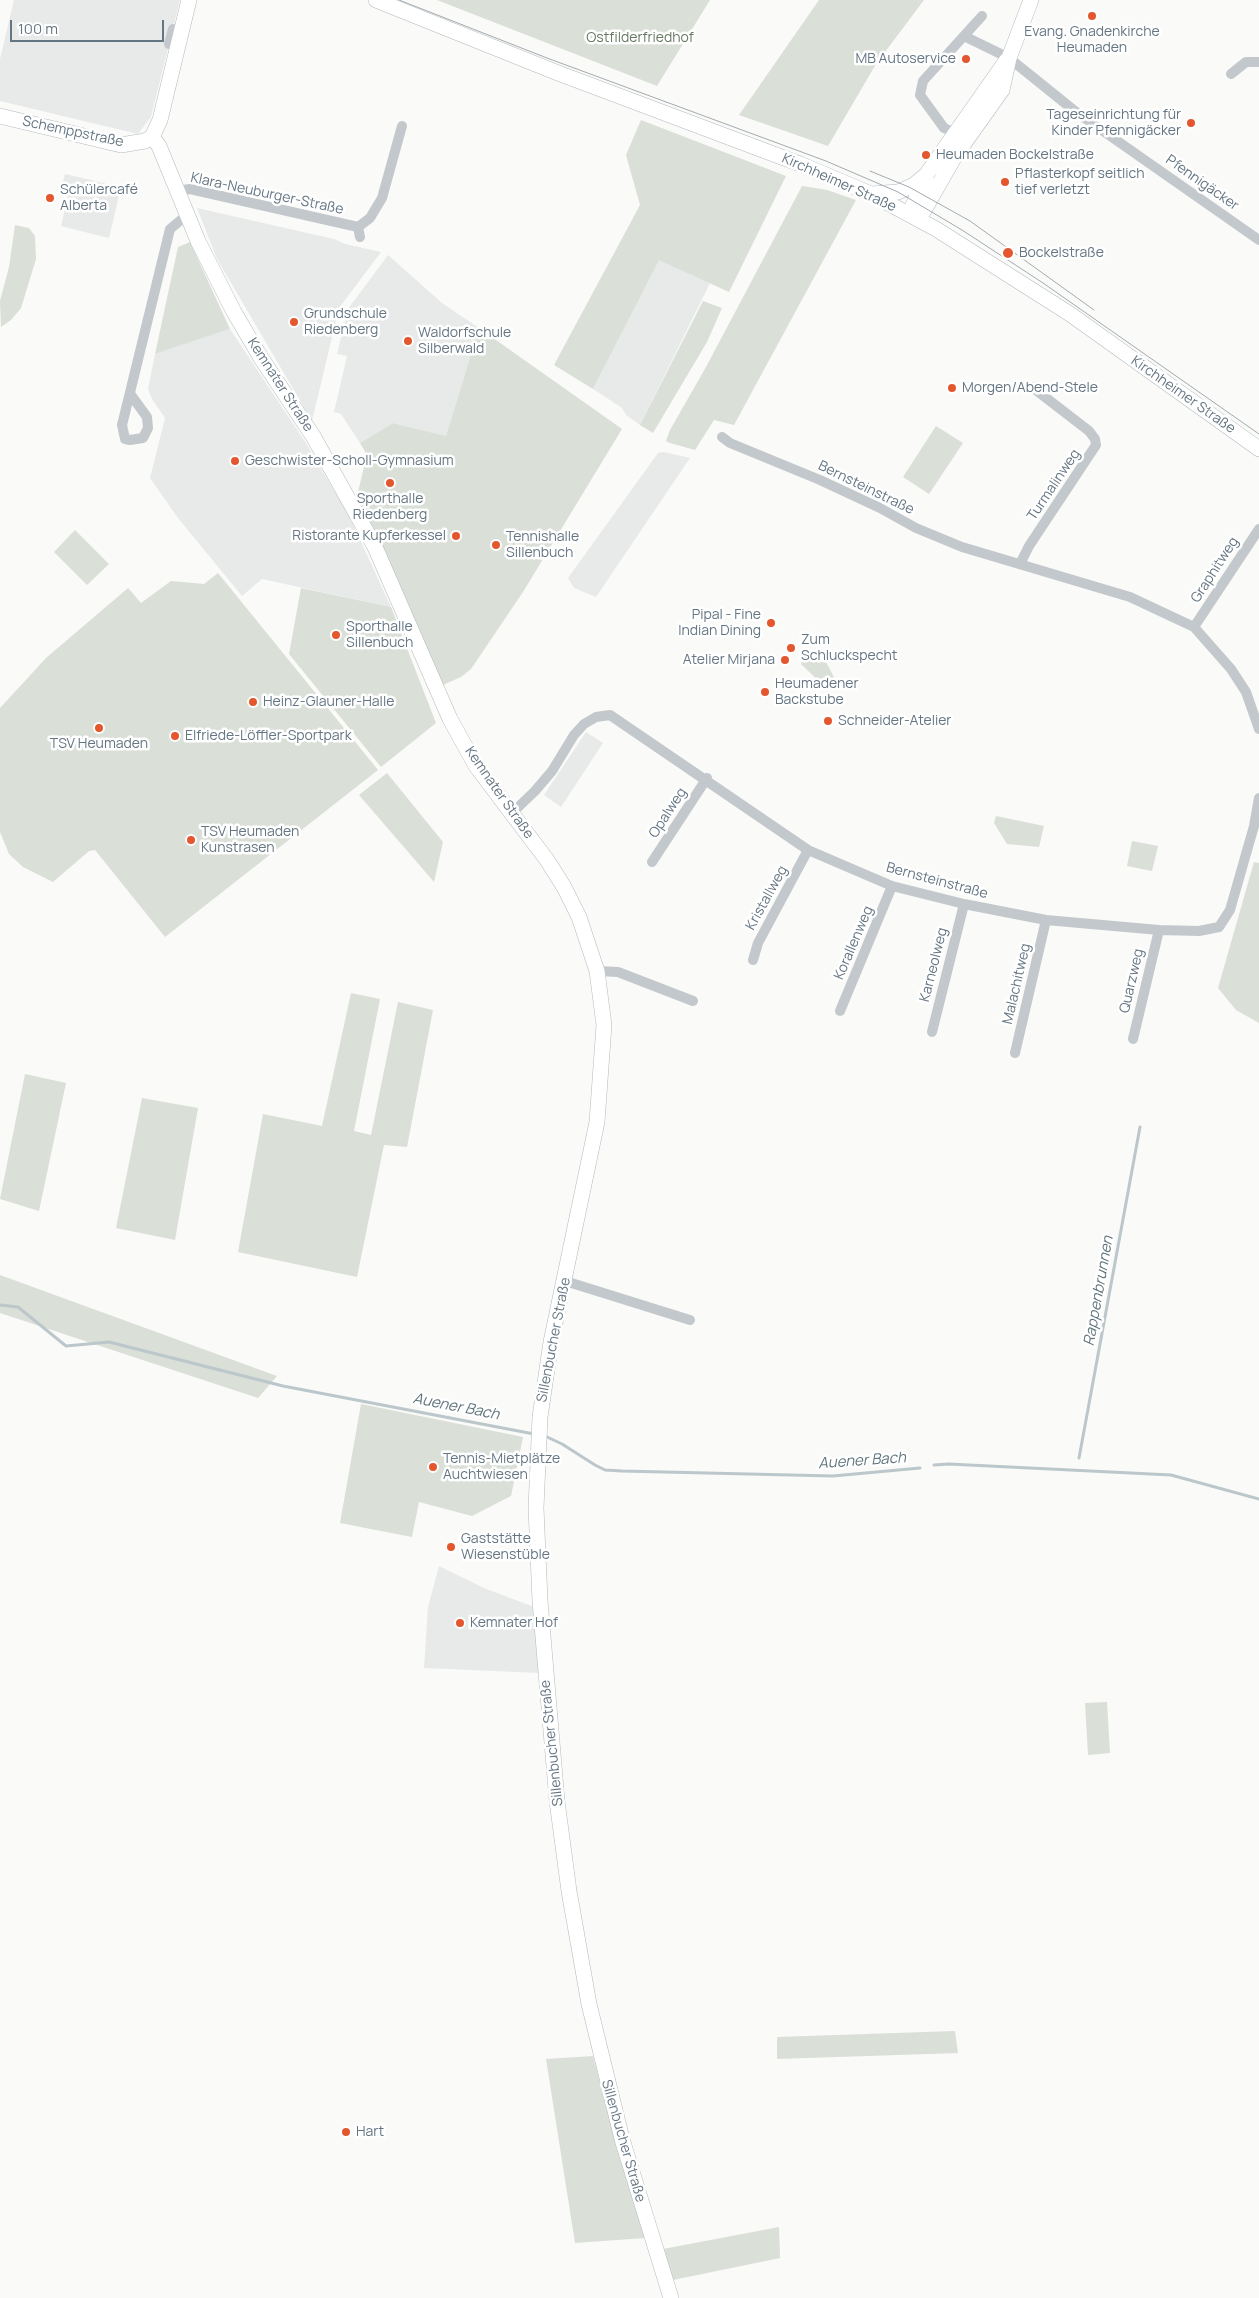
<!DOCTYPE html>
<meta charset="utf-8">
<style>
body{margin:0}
#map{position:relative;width:1259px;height:2298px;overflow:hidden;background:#fafaf8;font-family:Manrope,sans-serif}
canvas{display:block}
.scale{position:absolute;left:10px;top:20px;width:154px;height:22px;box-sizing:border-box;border:2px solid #657683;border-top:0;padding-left:6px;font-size:15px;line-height:18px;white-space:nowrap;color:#657683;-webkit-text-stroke:4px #fff;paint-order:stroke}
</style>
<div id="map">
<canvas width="1259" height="2298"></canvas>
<div class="scale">100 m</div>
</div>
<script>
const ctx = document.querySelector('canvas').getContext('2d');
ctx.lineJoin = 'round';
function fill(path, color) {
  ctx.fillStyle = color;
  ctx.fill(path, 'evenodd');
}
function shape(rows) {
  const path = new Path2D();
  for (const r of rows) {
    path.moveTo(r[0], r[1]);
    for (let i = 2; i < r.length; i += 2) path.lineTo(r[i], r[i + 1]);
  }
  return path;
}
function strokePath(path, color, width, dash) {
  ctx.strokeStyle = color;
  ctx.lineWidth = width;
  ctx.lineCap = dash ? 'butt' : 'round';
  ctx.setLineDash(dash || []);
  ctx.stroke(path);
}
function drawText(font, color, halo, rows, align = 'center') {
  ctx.font = font + ' Manrope,sans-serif';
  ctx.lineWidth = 5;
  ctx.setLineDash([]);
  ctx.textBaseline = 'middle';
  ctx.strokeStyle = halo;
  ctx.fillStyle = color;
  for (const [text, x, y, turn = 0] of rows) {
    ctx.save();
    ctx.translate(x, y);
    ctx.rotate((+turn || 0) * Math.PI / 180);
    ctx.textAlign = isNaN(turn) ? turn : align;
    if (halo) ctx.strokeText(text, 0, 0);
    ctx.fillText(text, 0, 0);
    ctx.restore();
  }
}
fill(shape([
 [14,0,180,0,151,117,138,134,0,101,0,59],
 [65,174,121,187,109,238,61,226,68,196,60,193],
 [197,208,334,239,345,244,381,252,339,308,312,421,217,259],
 [388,255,442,303,479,328,446,436,393,423,360,443,341,414,334,412,347,356,337,354,348,309],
 [659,259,710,283,640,425,626,415,622,408,593,389],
 [230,329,306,443,349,516,391,607,262,579,242,596,178,518,150,478,165,418,152,399,148,389,155,354],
 [663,452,690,458,596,597,574,588,568,578,658,453],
 [586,732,603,743,561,807,544,795],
 [439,1566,484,1588,534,1607,539,1673,424,1668,428,1607]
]), '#e8e9e9');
fill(shape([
 [437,0,710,0,657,86],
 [819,0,924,0,876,64,828,146,739,115],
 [641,120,786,176,729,292,659,260,593,389,554,365,640,205,626,155],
 [802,186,827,190,856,200,734,425,714,420,695,450,670,443,666,441,670,430,706,367],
 [15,225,29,228,35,236,36,259,21,308,11,320,1,327,0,301,9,267],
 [190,242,230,329,155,354,178,247],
 [703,301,722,308,707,342,653,433,640,425],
 [479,328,622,429,523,592,471,669,461,677,443,685,355,504,367,455,360,443,393,423,446,436],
 [936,426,963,443,929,494,903,477],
 [75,530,109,564,87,585,54,552],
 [218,573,378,770,165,937,95,850,89,851,53,882,23,867,9,854,0,832,0,708,46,658,128,588,141,603,171,581,204,584],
 [301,588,391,607,436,723,381,767,289,654],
 [809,649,824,658,836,681,828,690,801,664],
 [387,773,443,842,434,882,359,795],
 [996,816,1044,826,1039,847,1007,844,994,823],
 [1132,841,1158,846,1152,871,1127,866],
 [1254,862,1259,863,1259,1023,1236,1010,1218,988],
 [351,993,380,999,354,1131,371,1135,398,1002,433,1010,407,1147,384,1145,357,1277,238,1252,263,1114,322,1126],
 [25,1074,66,1083,39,1211,0,1199],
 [142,1098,198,1108,175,1240,116,1228],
 [0,1275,277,1376,258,1398,0,1313],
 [361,1404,523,1437,511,1496,472,1516,419,1502,412,1537,340,1523],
 [1107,1702,1110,1753,1088,1755,1085,1703],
 [955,2031,958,2053,777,2059,777,2037],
 [593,2056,615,2140,645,2238,575,2243,546,2059],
 [779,2227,780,2258,673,2280,663,2249]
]), '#dadfd7');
strokePath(shape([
 [0,1305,18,1307,66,1346,109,1342,283,1386,534,1434],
 [545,1436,562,1444,595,1465,605,1470,622,1471,833,1476,920,1468],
 [1079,1458,1140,1127],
 [934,1465,949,1464,1171,1475,1259,1499]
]), '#bbc7cb', 3);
const secondary = shape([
 [376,0,558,73,800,164,871,194,936,229,1070,314,1259,449],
 [0,116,121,145,145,141,152,137,160,120,189,0],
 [152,137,159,146,198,241,234,312,261,358,313,436,375,547,450,719,476,766,547,860,564,887,579,917,597,971,604,1025,597,1122,551,1342,540,1417,536,1508,540,1601,557,1801,569,1891,589,2004,622,2139,671,2298],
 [872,194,898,192,914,185,926,175,1006,61],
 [909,214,926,177],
 [919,219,955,156,1002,90,1009,58,1031,0]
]);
strokePath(secondary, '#b3babf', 16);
strokePath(shape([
 [964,36,1009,58,1076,112,1259,240],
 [169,44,173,29],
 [1231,74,1246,62,1259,62],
 [961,135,944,128,920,95,923,81,982,16],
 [177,191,190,189,358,227,370,218,382,198,402,126],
 [358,227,360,237],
 [131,395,147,417,148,428,143,438,130,440,125,439,122,425,170,229,187,215],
 [722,437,730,443,820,480,880,508,916,528,962,547,1130,597,1194,627,1231,669,1246,692,1259,729],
 [1020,564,1029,546,1096,445,1095,439,1089,431,1032,387],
 [1194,627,1259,529],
 [512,813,535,791,552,771,574,735,584,724,596,717,610,715,808,850,892,886,964,904,1046,920,1159,930,1199,931,1219,927,1230,910,1254,826,1259,798],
 [652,862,707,778],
 [753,960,758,943,808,850],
 [597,971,618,972,693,1001],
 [840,1011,892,886],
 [932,1032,964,904],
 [1133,1039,1159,930],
 [1015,1053,1046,920],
 [565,1281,690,1320]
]), '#c3c8cc', 10);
strokePath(secondary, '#fff', 15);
strokePath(shape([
 [399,0,547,58,826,161,898,192,962,230,1043,283,1259,434],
 [870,171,909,187,970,221,1094,310]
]), '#a2aab0', 1);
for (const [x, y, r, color] of [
 [1092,16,5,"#e4572e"],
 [966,59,5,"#e4572e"],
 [1191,123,5,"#e4572e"],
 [926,155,5,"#e4572e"],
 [1005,182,5,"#e4572e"],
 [50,198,5,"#e4572e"],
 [1008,253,6,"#e4572e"],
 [294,322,5,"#e4572e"],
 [408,341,5,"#e4572e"],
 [952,388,5,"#e4572e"],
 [235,461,5,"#e4572e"],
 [390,483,5,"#e4572e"],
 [456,536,5,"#e4572e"],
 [496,545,5,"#e4572e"],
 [771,623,5,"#e4572e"],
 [336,635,5,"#e4572e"],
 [791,648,5,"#e4572e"],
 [785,660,5,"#e4572e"],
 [765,692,5,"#e4572e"],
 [253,702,5,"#e4572e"],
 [828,721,5,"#e4572e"],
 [99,728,5,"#e4572e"],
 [175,736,5,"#e4572e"],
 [191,840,5,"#e4572e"],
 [433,1467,5,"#e4572e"],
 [451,1547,5,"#e4572e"],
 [460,1623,5,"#e4572e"],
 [346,2132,5,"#e4572e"]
]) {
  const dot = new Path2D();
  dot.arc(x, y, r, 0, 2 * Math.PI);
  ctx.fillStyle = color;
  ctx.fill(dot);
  strokePath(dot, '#fff', 2);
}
drawText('14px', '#657683', '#fff', [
 ["Evang. Gnadenkirche",1092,32,"center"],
 ["Heumaden",1092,48,"center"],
 ["MB Autoservice",956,59,"right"],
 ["Tageseinrichtung für",1181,115,"right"],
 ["Kinder Pfennigäcker",1181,131,"right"],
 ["Heumaden Bockelstraße",936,155],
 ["Pflasterkopf seitlich",1015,174],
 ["tief verletzt",1015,190],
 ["Schülercafé",60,190],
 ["Alberta",60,206],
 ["Bockelstraße",1019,253],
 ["Grundschule",304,314],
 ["Riedenberg",304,330],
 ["Waldorfschule",418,333],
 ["Silberwald",418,349],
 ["Morgen/Abend-Stele",962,388],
 ["Geschwister-Scholl-Gymnasium",245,461],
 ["Sporthalle",390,499,"center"],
 ["Riedenberg",390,515,"center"],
 ["Ristorante Kupferkessel",446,536,"right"],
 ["Tennishalle",506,537],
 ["Sillenbuch",506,553],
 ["Pipal - Fine",761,615,"right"],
 ["Indian Dining",761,631,"right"],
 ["Sporthalle",346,627],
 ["Sillenbuch",346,643],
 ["Zum",801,640],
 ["Schluckspecht",801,656],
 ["Atelier Mirjana",775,660,"right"],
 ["Heumadener",775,684],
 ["Backstube",775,700],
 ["Heinz-Glauner-Halle",263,702],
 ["Schneider-Atelier",838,721],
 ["Elfriede-Löffler-Sportpark",185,736],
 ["TSV Heumaden",99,744,"center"],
 ["TSV Heumaden",201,832],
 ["Kunstrasen",201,848],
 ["Tennis-Mietplätze",443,1459],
 ["Auchtwiesen",443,1475],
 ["Gaststätte",461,1539],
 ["Wiesenstüble",461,1555],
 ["Kemnater Hof",470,1623],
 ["Hart",356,2132]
], 'left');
drawText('14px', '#687a64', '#fff', [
 ["Ostfilderfriedhof",640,38]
]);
drawText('14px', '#657683', '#fff', [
 ["Schemppstraße",73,132,12],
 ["Kirchheimer Straße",839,183,24],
 ["Pfennigäcker",1202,183,35],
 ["Klara-Neuburger-Straße",267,194,12],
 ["Kemnater Straße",280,385,57],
 ["Kirchheimer Straße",1183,395,35],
 ["Turmalinweg",1054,485,-56],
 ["Bernsteinstraße",866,488,26],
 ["Graphitweg",1215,570,-57],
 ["Kemnater Straße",499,793,55],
 ["Opalweg",668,813,-57],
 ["Bernsteinstraße",937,881,15],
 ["Kristallweg",767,898,-61],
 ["Korallenweg",854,943,-67],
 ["Karneolweg",934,965,-76],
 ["Quarzweg",1132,981,-77],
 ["Malachitweg",1017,984,-77],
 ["Sillenbucher Straße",554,1340,-79],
 ["Sillenbucher Straße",552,1743,-96],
 ["Sillenbucher Straße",623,2141,74]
]);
drawText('italic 15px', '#60757c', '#fff', [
 ["Rappenbrunnen",1099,1291,-80],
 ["Auener Bach",456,1407,11],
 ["Auener Bach",862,1461,-4]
]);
</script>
